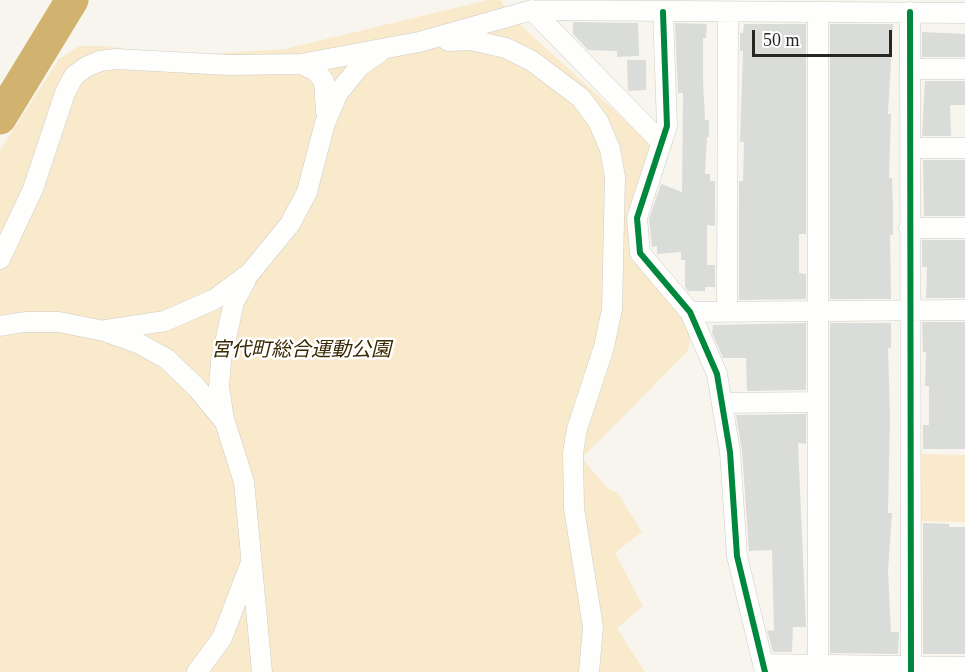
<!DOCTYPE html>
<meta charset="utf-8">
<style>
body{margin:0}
#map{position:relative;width:965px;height:672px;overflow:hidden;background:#f8f5ee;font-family:"Times New Roman",serif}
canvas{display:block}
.scale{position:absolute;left:752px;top:30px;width:140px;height:27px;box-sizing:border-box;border:3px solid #282621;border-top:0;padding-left:8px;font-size:18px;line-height:21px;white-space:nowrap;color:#282621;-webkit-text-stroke:4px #fff;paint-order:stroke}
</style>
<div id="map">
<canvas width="965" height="672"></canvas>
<div class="scale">50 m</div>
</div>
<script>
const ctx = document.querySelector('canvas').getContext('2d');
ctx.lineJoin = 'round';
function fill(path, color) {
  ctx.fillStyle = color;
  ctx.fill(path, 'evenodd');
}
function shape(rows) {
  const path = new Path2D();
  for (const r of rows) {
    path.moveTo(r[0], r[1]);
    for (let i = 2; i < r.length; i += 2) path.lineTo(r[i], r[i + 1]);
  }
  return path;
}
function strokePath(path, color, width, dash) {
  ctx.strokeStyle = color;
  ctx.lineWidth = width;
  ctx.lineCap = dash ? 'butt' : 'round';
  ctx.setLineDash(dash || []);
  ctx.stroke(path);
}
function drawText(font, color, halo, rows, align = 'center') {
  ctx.font = font + ' "Times New Roman","Noto Sans JP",serif';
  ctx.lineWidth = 5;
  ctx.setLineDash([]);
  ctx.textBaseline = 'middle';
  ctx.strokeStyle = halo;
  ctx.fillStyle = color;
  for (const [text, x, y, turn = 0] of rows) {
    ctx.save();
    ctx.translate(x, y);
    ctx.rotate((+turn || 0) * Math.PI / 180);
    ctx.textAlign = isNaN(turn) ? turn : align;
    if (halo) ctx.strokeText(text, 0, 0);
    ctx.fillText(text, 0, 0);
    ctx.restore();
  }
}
fill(shape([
 [488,0,500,0,515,20,651,144,629,216,630,254,691,330,688,351,582,458,607,488,618,493,642,532,615,553,643,606,617,628,645,672,0,672,0,150,59,59,79,46,105,46,178,56,285,49],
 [921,454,965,455,965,522,920,521]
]), '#f9eacc');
strokePath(shape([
 [0,118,72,0]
]), '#d2b26f', 33);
fill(shape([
 [573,22,638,23,639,56,617,57,617,51,588,50,573,34],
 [675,23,707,24,706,38,703,38,703,80,705,120,709,120,709,137,707,137,705,174,710,174,710,181,715,181,715,226,707,225,707,265,715,265,715,287,705,287,705,291,688,291,685,287,685,260,681,260,681,252,657,254,657,246,652,247,649,219,661,184,682,192,683,93,678,93],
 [744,24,806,24,806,234,799,234,799,273,806,274,806,299,739,300,739,181,743,181,744,142,740,142,743,51,740,51,740,33,743,33],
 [830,24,893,24,888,114,891,114,889,178,892,178,893,209,893,235,890,235,891,299,830,299],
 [922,32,965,34,965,57,922,57],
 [627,60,646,60,646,90,628,91],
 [925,81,965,81,965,105,950,105,951,136,922,136],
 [923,160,965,160,965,216,924,216],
 [922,240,965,240,965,298,926,298,927,267,922,267],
 [922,322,965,322,965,449,923,449,923,425,929,425,929,386,925,386,926,352,923,352],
 [806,323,806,390,747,391,746,358,723,358,712,333,713,325],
 [830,323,891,323,891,348,888,348,890,417,888,513,892,513,888,571,891,632,899,632,898,654,830,653],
 [806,414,806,444,798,443,806,627,793,627,792,652,773,652,767,630,774,631,772,550,749,551,742,451,736,415],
 [923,523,949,524,949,527,965,527,965,654,923,654]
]), '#dadcda');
const minor = shape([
 [532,10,661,142],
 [663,12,667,126,637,218,640,253,690,312,717,374,730,452,737,556,765,672],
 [910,12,911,672],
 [448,41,471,40,506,48,532,61,581,98,598,121,610,149,615,177,612,309,604,347,577,429,573,453,574,508,593,627,589,672],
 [301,64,316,71,324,81,326,112],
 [910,69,965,69],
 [910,148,965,148],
 [909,228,965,228],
 [0,259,33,189,65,93,74,76,86,67,100,61,116,59,229,65,301,64,419,42,532,10,965,13],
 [727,311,728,12],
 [690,312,965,310],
 [0,326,25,322,59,322,104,331,138,343,167,359,197,388,225,422,244,482,262,672],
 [106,330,165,321,215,299,250,273,290,224,307,192,325,123,338,93,360,66,380,52],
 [722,403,817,402],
 [224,420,219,387,221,361,234,302,246,280],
 [818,663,818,12],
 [763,664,965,667],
 [197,672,222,638,250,565]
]);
strokePath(minor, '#ceccc7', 21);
strokePath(minor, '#fefefc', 20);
strokePath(shape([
 [663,12,667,126,637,218,640,253,690,312,717,374,730,452,737,556,765,672],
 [910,12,911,672]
]), '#00873e', 6);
drawText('italic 20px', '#392800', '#fff', [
 ["宮代町総合運動公園",301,351]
]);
</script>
